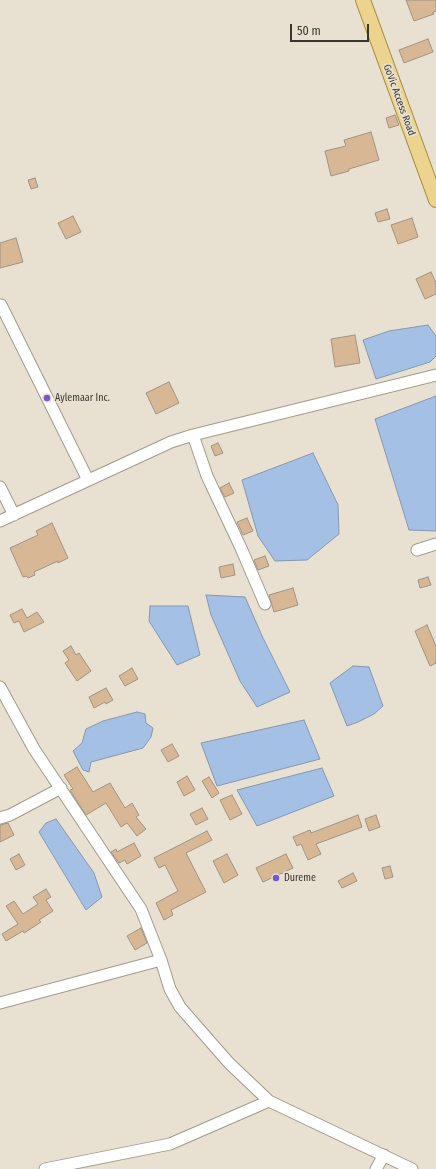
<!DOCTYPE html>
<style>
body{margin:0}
#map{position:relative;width:436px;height:1169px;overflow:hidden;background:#e8e1d1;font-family:"Fira Sans Condensed",sans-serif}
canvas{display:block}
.scale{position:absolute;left:290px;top:24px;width:79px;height:18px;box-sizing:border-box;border:2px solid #393630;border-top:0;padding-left:5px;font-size:12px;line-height:14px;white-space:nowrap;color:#393630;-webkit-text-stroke:3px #e8e1d1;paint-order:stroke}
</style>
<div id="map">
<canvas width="436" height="1169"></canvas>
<div class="scale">50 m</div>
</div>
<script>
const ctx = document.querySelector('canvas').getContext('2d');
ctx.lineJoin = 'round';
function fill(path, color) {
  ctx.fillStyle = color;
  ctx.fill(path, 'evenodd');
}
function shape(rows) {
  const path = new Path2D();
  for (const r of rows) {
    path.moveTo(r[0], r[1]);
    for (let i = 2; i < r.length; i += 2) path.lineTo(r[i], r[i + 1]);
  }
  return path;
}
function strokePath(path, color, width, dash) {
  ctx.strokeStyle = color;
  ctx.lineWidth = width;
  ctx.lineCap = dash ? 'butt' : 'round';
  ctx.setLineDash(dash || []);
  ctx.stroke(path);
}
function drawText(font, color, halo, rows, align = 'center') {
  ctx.font = font + ' "Fira Sans Condensed",sans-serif';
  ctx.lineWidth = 3.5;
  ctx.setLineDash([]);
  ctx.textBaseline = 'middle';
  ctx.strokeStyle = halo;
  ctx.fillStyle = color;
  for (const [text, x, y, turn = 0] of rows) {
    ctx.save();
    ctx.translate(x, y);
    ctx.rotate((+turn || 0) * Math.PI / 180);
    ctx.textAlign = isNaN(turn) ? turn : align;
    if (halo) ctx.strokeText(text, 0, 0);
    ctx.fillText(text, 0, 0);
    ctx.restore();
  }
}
const water = shape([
 [428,325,436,336,436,356,430,362,376,379,363,340,389,331,428,325],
 [436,396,436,531,409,530,375,419,436,396],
 [313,453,338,505,339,534,307,560,275,561,258,536,242,480,313,453],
 [206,595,245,597,263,638,290,692,257,707,240,681,211,615,206,595],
 [150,606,188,606,200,655,177,665,149,621,150,606],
 [353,666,369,667,383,706,374,714,358,722,347,726,330,683,353,666],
 [137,712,145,714,146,723,153,728,151,737,143,748,91,762,89,772,83,770,73,751,82,743,86,729,103,721,137,712],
 [304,720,320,759,217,786,201,743,304,720],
 [322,768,334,796,257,826,237,790,322,768],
 [56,819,94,873,102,897,86,910,39,832,46,823,56,819]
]);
fill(water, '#a5c0e5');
strokePath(water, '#8597af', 1);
const building = shape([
 [406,0,436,0,436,11,433,12,434,14,414,21,406,0],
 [428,39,433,52,404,63,399,50,428,39],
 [395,115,399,125,389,128,386,118,395,115],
 [371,132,379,160,349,169,349,171,331,176,325,151,346,146,344,140,371,132],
 [35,178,38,187,31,189,28,180,35,178],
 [387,209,390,219,378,222,375,213,387,209],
 [73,216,81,232,66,239,58,223,73,216],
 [412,218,418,237,398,244,391,225,412,218],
 [16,238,23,262,0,268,0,243,16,238],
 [431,272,436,283,436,294,425,299,416,279,431,272],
 [355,335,360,363,335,367,331,339,355,335],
 [169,382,179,403,156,414,146,393,169,382],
 [218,443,223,453,215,456,211,446,218,443],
 [229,483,234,493,225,497,220,488,229,483],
 [247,518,253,531,243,535,237,522,247,518],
 [52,523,68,558,58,563,58,561,34,572,35,575,28,578,26,576,23,577,10,548,38,535,36,531,52,523],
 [265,556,269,566,258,570,254,560,265,556],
 [233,564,235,575,221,578,219,567,233,564],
 [428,577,431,585,420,588,418,580,428,577],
 [293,588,298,605,274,612,269,595,293,588],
 [22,609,27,618,37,612,44,622,24,632,19,621,14,623,10,615,22,609],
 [427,625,436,646,436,663,430,666,415,631,427,625],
 [71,646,76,655,79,653,91,671,77,681,65,663,69,660,63,651,71,646],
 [132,668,138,679,125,686,119,676,132,668],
 [106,688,113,700,106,704,105,702,94,708,89,697,106,688],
 [172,744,179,756,168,762,161,750,172,744],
 [77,767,93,792,110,783,125,808,132,803,139,815,136,817,146,829,137,836,127,823,121,827,106,803,86,815,70,790,73,789,64,775,77,767],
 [187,776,195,790,184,796,177,782,187,776],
 [209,777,219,793,212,798,202,781,209,777],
 [232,795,242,814,230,820,220,800,232,795],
 [202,808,208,819,196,825,190,814,202,808],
 [358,815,362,827,316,844,321,854,308,860,301,844,297,846,293,837,310,830,311,833,358,815],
 [376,815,380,827,369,831,365,819,376,815],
 [8,823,14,835,0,842,0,825,8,823],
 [207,831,212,840,186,853,206,892,171,910,173,915,164,920,156,903,178,891,165,865,159,868,154,858,207,831],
 [134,843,141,856,127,864,125,860,119,863,111,852,116,849,117,852,134,843],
 [19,854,25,865,16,870,10,859,19,854],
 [227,854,238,875,224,883,213,861,227,854],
 [286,854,293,868,263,882,256,868,286,854],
 [390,866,393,877,385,879,382,868,390,866],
 [353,873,357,881,342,888,338,881,353,873],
 [46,889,51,897,46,900,53,911,39,920,41,922,24,933,23,931,6,941,2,934,18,924,6,906,14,901,23,914,38,904,33,897,46,889],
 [141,928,147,943,135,950,127,936,141,928]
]);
fill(building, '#d8b894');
strokePath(building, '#9e9386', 1);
const minor = shape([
 [1,305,88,480],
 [193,435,207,476,241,548,265,604],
 [0,487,14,515],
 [0,521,171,442,193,435,436,375],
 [417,550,436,544],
 [0,687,34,749,141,909,161,960,170,989,180,1007,229,1063,269,1101,412,1169],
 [0,818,10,815,61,788],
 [0,1003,161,960],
 [45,1169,170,1144,269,1101],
 [376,1169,384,1155]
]);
const major = shape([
 [363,0,436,200]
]);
strokePath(minor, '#a29b8c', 13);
strokePath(major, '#a58a3e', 16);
strokePath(minor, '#fff', 11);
strokePath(major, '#ecd48f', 14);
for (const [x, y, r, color] of [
 [47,398,4,"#7757d1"],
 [276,878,4,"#7757d1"]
]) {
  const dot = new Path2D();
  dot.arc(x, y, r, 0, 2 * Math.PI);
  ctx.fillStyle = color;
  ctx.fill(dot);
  strokePath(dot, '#e8e1d1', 1.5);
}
drawText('10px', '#393630', '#e8e1d1', [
 ["GoVic Access Road",399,100,70]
]);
drawText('10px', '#393630', '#e8e1d1', [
 ["Aylemaar Inc.",55,398],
 ["Dureme",284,878]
], 'left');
</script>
